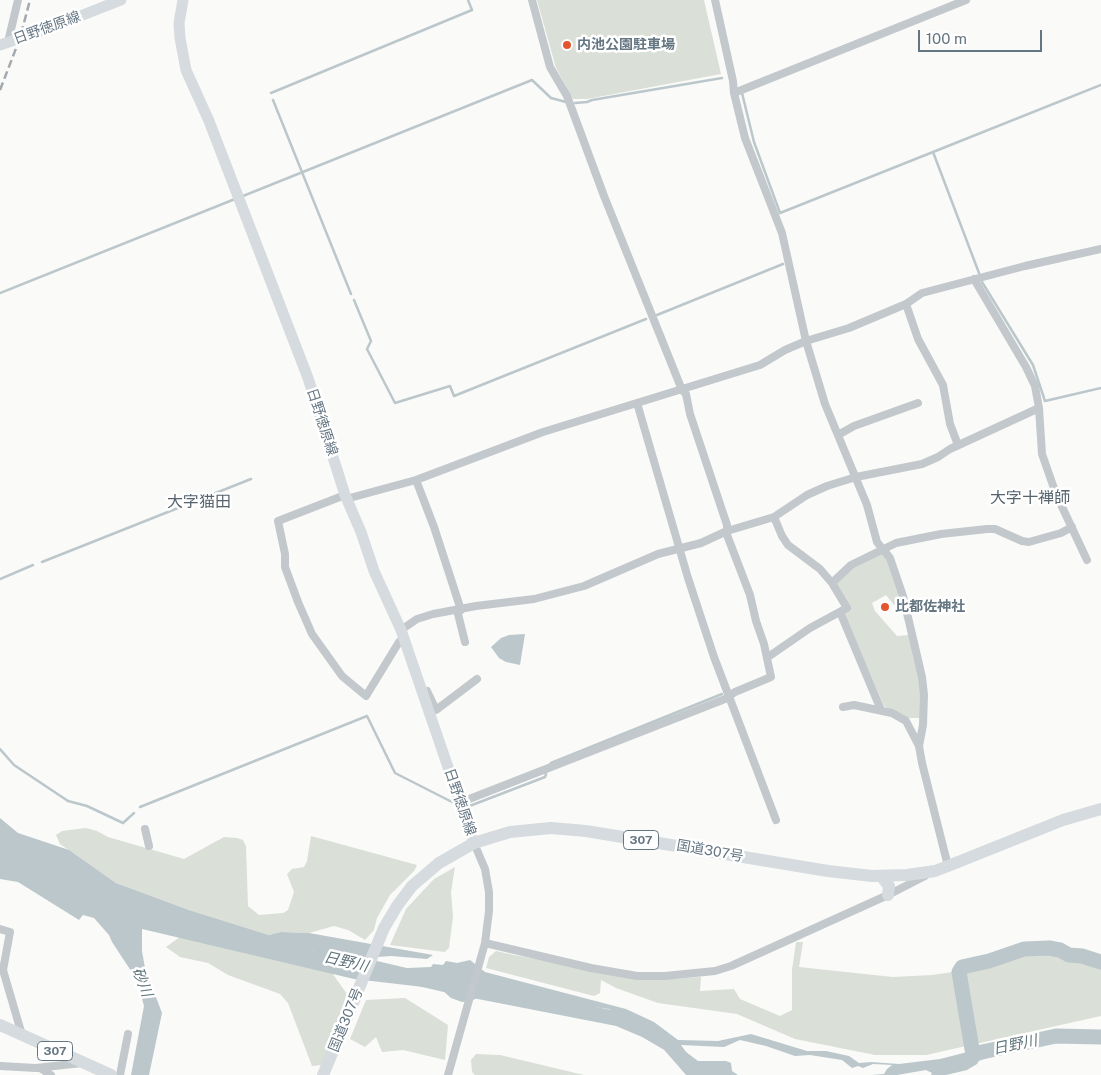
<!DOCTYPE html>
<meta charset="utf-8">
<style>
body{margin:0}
#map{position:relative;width:1101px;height:1075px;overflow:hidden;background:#fafaf8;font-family:"Public Sans",sans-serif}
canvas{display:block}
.scale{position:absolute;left:918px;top:30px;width:124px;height:22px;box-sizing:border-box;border:2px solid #657683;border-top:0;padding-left:6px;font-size:15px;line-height:18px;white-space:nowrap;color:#657683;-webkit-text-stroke:4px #fff;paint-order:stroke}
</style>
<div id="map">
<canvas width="1101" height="1075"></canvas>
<div class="scale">100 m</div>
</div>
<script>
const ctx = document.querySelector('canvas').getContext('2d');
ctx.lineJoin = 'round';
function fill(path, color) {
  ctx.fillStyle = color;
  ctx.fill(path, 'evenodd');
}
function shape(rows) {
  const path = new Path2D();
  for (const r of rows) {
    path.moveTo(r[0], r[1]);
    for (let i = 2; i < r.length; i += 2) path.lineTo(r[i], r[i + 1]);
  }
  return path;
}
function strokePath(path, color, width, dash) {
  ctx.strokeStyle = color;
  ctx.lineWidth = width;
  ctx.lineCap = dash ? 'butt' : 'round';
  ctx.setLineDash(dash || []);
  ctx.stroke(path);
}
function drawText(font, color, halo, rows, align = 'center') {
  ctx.font = font + ' "Public Sans","Noto Sans JP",sans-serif';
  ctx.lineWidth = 5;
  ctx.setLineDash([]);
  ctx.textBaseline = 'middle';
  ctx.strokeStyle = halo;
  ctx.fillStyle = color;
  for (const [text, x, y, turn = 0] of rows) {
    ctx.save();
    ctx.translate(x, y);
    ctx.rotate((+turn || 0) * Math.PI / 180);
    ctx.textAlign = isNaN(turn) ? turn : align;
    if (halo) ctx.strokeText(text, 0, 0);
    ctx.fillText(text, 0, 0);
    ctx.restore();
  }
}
fill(shape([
 [537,0,704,0,721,74,587,99,573,99,556,68],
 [882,552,890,561,904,604,894,605,886,595,872,603,875,611,897,636,910,635,919,677,922,718,905,718,884,706,844,614,835,584,852,568],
 [86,828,97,831,108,837,184,859,224,837,237,838,243,840,246,846,248,906,259,915,283,913,288,910,294,892,287,874,292,869,304,867,307,861,311,836,417,865,414,871,390,895,377,918,374,930,365,940,348,930,334,926,309,933,281,932,269,935,189,910,116,883,60,844,56,835,62,831],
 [455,867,451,892,453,917,449,948,445,952,390,945,406,909,434,879],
 [184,934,325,963,347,994,322,1065,312,1066,288,1003,280,994,228,975,208,963,180,957,166,947],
 [796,942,803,942,799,967,893,977,932,975,980,968,1026,953,1057,952,1071,961,1094,965,1101,969,1101,1016,926,1055,875,1055,795,1039,737,1014,658,1003,616,988,601,980,600,993,594,996,486,968,489,957,496,951,514,955,654,980,701,977,700,991,734,989,740,999,780,1016,792,1010,792,970],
 [405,998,448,1025,445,1060,403,1050,382,1052,376,1037,365,1047,350,1039,366,1000],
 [476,1054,500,1055,584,1075,475,1075,472,1072,471,1060]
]), '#dadfd7');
fill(shape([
 [525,634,520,665,506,662,499,658,491,647,501,638,509,635],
 [0,818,18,833,69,850,116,883,189,910,269,935,281,932,309,933,433,955,427,959,391,956,363,958,322,951,311,951,361,967,400,973,408,968,431,967,433,964,443,965,446,961,457,963,470,960,485,972,626,1009,654,1022,678,1040,718,1041,751,1034,807,1051,826,1051,849,1056,859,1063,871,1062,899,1064,940,1059,991,1046,992,1050,983,1054,977,1064,967,1070,946,1075,931,1075,932,1073,926,1070,897,1075,872,1075,884,1074,887,1069,892,1065,873,1064,863,1068,858,1066,852,1068,842,1060,810,1055,795,1056,766,1046,740,1040,724,1047,681,1045,686,1052,698,1061,726,1061,731,1063,732,1071,738,1075,689,1075,679,1061,666,1050,647,1030,618,1015,609,1009,551,1002,493,992,479,996,472,1001,462,1002,451,998,441,989,354,979,142,929,142,951,145,968,162,1013,149,1075,131,1075,144,1006,137,980,112,942,109,935,94,918,83,915,79,920,18,882,0,879],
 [410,974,426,974,442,978,448,982,443,986,407,979]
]), '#bbc7cb');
strokePath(shape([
 [271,93,472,10,468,0],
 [742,93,754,142,780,213,933,152,979,273],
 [273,100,351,294],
 [575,103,587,102,592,100,722,78],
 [933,152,1101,85],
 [243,196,532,80,551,98,566,102],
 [982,282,1033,365,1045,401,1101,388],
 [0,293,235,199],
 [354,300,371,341,367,349,395,403,450,386,454,396,646,319],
 [657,315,783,264],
 [42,562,251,479],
 [0,579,33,565],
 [0,749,14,765,68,801,87,806,123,823,134,813],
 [549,766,551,763,722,694],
 [140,807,367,716,395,773,452,802],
 [467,807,545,777,546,774]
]), '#bbc7cb', 2.5);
strokePath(shape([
 [319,955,455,987,619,1019,645,1030,669,1044,696,1075],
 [972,1055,982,1052,1056,1036,1101,1037],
 [973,1055,959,972,962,967,989,961,1024,949,1049,948,1060,950,1069,955,1082,956,1101,962]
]), '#bbc7cb', 15);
strokePath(shape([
 [715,0,733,81,734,93,745,138,782,233,806,341,825,404,867,505,877,542,890,558,903,596,922,677,924,695,923,725,919,746,922,763,948,866],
 [8,42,18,0],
 [734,93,966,0],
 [974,279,1026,367,1035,386,1039,408,1042,454,1056,494,1087,560],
 [906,304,918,339,943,385,950,424,958,445],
 [637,403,688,578,714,657,776,820],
 [838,435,854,426,918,403],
 [416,480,434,527,461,610],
 [345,495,278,521,285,554,285,567,298,602,312,634,342,676,366,696,399,642,404,638],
 [346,499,416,480,543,432,760,365,785,350,806,341,849,328,906,304,922,293,1025,266,1101,249],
 [774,517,782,536,788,545,820,569,832,583],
 [457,610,465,642],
 [840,612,881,710],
 [401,630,417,619,433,614,476,606,534,599,584,586,658,554,701,543,727,531,774,517,807,495,827,486,856,477,922,464,938,457,950,449,1039,408],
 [768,657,810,628,847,608,832,583,851,565,896,543,941,534,987,529,995,529,1022,541,1029,542,1061,533,1072,527],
 [427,691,436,710,477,679],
 [843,707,854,705,892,713,906,721,919,746],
 [459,803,725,699,735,692,771,677,764,644,756,621,750,595,727,535,727,525,690,414,686,394,682,390,604,196,567,96,550,67,532,0],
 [145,829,149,846],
 [0,929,10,932,3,970,22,1035],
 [485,943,591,968,637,976,665,976,715,971,731,966,888,895,925,876],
 [0,1066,36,1068,82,1063],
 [40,1068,51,1075],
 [120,1075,128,1034],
 [448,1075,485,943,489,911,489,892,485,869,474,843]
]), '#c3c8cc', 8);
strokePath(shape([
 [183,0,179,23,180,38,186,70,209,121,308,378,345,495,361,532,374,571,401,630,474,843],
 [0,45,55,26,121,0]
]), '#d6dbdf', 11);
strokePath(shape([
 [881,876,889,886,888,895],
 [0,1025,111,1075],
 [323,1075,384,928,397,906,412,886,439,863,474,843,510,832,551,828,586,831,828,871,872,876,907,875,935,871,948,866,1063,820,1101,809]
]), '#d6dbdf', 12);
strokePath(shape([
 [0,90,20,38,30,0]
]), '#a2aab0', 2.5, [8, 4]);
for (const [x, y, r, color] of [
 [567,45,5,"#e4572e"],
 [885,607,5,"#e4572e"]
]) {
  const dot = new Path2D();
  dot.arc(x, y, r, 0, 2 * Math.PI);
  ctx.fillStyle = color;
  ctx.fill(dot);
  strokePath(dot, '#fff', 2);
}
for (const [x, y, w] of [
 [641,840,35],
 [55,1051,35]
]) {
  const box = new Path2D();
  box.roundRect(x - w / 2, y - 9.5, w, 19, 4);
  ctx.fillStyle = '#fff';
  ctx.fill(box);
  strokePath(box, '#657683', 1);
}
drawText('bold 12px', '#657683', null, [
 ["307",641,840],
 ["307",55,1051]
]);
drawText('14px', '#657683', '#fff', [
 ["日野徳原線",47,28,-20],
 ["日野徳原線",322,422,72],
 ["日野徳原線",460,802,71],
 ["国道307号",710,851,10],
 ["国道307号",346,1020,-68]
]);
drawText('bold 14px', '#657683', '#fff', [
 ["内池公園駐車場",577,45],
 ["比都佐神社",895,607]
], 'left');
drawText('italic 15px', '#60757c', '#fff', [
 ["日野川",346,962,13],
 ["砂川",142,982,69],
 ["日野川",1015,1045,-12]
]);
drawText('16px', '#57646e', '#fff', [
 ["大字十禅師",1030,498],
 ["大字猫田",199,502]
]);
</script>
